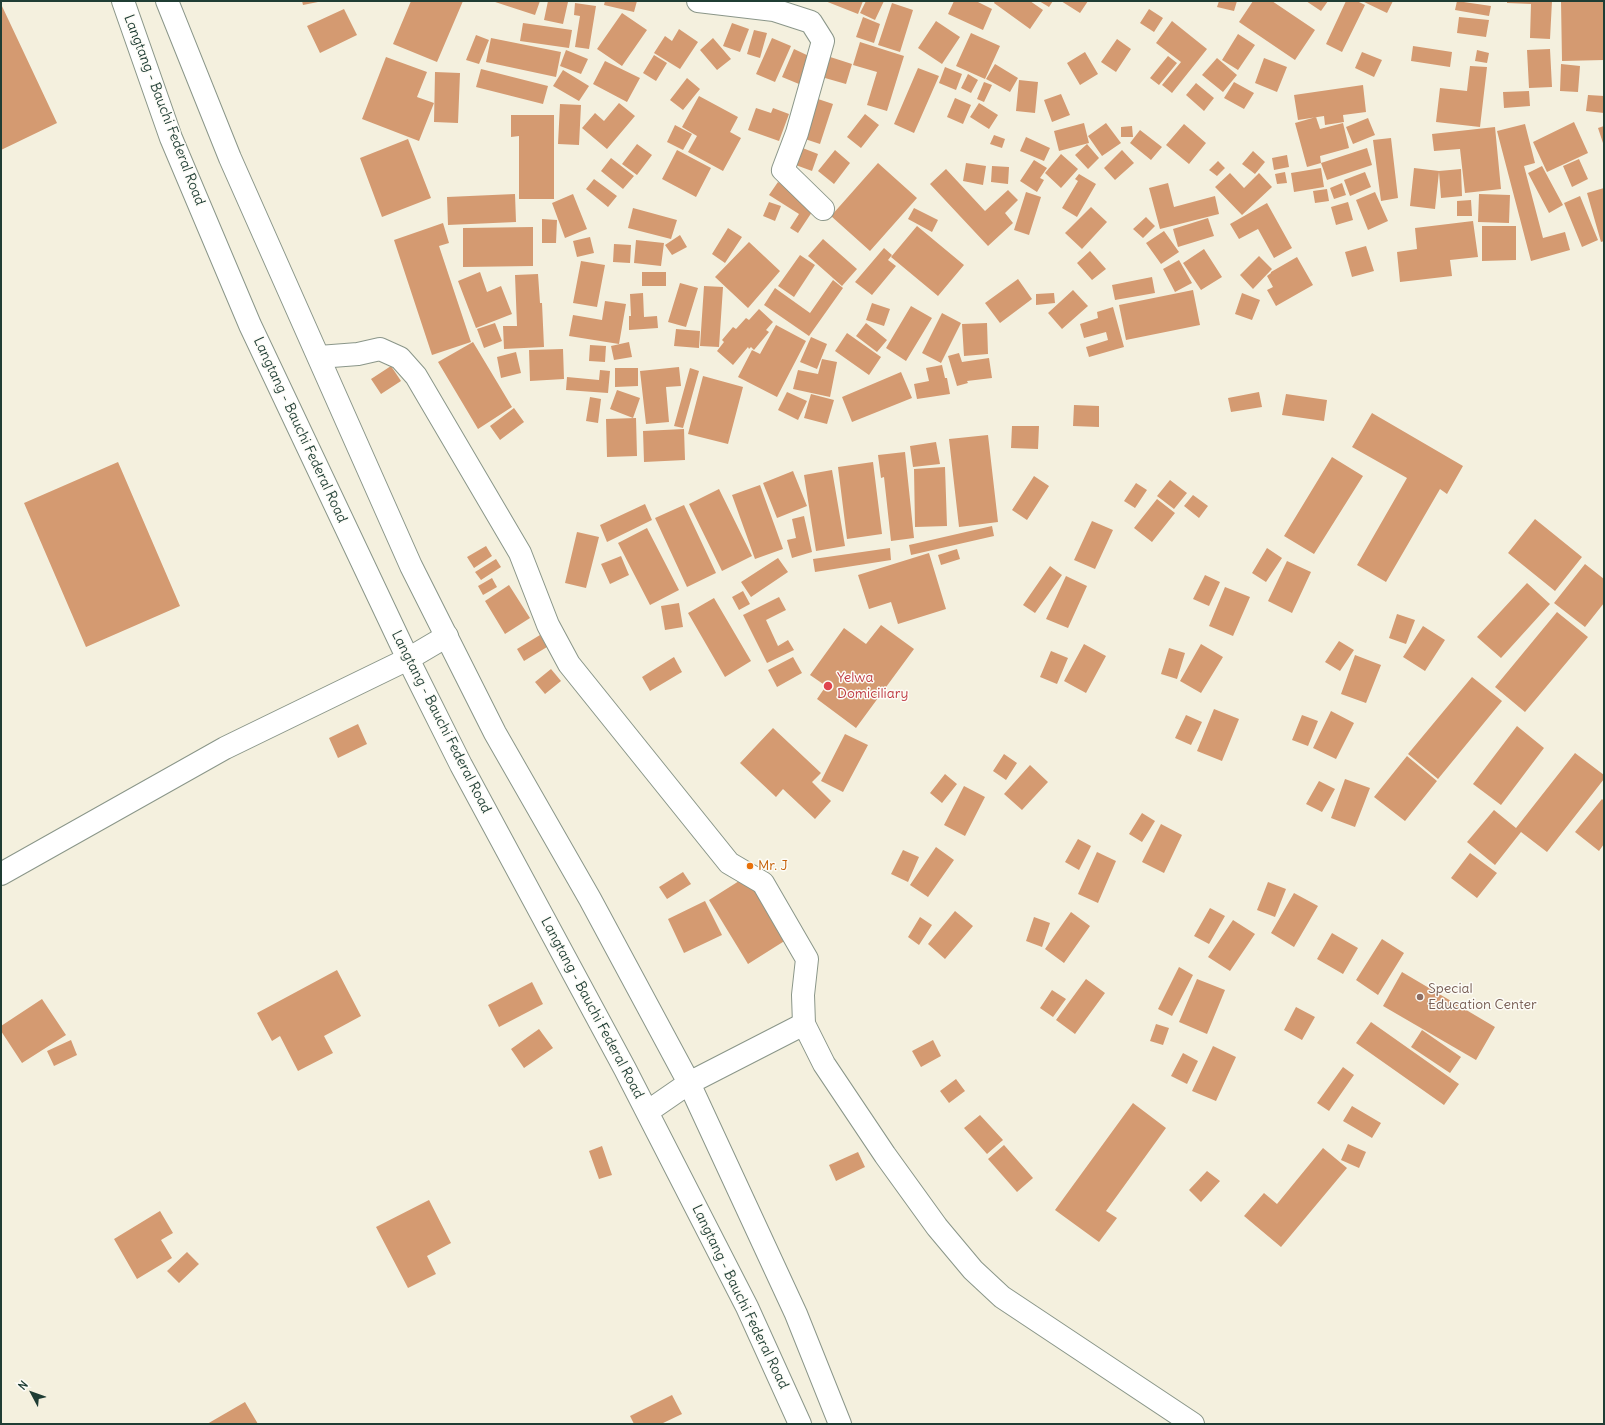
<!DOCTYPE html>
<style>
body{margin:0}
#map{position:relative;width:1605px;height:1425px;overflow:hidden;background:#f4f0de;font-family:Delius,sans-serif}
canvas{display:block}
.frame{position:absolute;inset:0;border:2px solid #1f3d34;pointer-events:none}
.north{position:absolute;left:12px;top:1373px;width:40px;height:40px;-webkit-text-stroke:3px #fdfcf7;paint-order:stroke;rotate:311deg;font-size:11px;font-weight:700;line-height:16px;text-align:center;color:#1f3d34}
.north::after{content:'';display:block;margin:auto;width:14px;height:18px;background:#1f3d34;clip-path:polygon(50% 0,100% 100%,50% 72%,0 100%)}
</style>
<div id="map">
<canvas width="1605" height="1425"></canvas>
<div class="frame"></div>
<div class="north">N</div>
</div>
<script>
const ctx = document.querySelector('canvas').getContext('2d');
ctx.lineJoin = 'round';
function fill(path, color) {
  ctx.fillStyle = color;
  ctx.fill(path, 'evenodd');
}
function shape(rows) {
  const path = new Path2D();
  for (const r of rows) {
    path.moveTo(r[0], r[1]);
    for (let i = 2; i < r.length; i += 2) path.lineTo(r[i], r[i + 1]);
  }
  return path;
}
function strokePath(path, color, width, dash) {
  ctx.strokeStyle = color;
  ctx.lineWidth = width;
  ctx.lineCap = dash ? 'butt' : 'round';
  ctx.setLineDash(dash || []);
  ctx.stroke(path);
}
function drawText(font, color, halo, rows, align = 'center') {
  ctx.font = font + ' Delius,sans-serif';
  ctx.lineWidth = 3;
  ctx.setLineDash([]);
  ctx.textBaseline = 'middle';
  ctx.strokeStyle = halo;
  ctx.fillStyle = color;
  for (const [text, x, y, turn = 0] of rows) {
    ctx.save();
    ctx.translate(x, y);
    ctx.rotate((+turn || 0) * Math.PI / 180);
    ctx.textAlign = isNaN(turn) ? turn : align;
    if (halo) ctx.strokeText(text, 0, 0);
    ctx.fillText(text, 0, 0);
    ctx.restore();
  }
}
fill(shape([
 [302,1,318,1,318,2,303,5],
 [411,1,463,1,437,62,393,44],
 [492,1,540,1,535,15],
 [548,1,568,2,563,24,544,20],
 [605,1,637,1,634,12,604,5],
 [825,1,863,1,858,14],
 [866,1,884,1,875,20,860,13],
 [954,1,976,1,992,9,983,30,948,14],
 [995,1,1030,1,1043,10,1030,29,994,3],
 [1039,1,1053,1,1049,7],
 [1061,1,1088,1,1080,13],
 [1219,1,1237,1,1234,11,1217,7],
 [1253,1,1272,1,1315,30,1295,60,1239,22],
 [1306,1,1328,1,1321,11],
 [1346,1,1357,1,1365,5,1342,52,1326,44],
 [1362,1,1393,1,1387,13],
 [1457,1,1491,6,1489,16,1455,10],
 [1507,1,1552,1,1550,39,1530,38,1531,4,1507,3],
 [1561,1,1604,1,1604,60,1562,61],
 [575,3,596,6,589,49,575,47,580,16,574,15],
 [892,3,913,10,900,52,878,45],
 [1,4,57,123,1,150],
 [344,9,357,35,320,53,307,26],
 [1149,9,1163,18,1154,32,1140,23],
 [622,13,647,30,622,66,597,49],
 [863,17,880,24,874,43,856,37],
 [1459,17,1489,20,1486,37,1457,33],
 [936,21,960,37,942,64,918,48],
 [1172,21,1207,49,1172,93,1162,85,1181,62,1156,43],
 [523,23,572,30,569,48,520,41],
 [732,23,749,29,740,52,723,46],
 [679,29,698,42,680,69,654,53,665,36,672,41],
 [754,30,767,33,760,58,747,54],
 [971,33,1000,46,985,79,956,66],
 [1238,34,1255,45,1238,70,1222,60],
 [476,35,489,40,479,64,466,60],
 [491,38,561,52,556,77,486,62],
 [713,38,731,59,717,70,700,50],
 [772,38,791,46,775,82,756,74],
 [1117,39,1131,49,1116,72,1101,62],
 [860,42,904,56,887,111,867,105,877,72,853,65],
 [1413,46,1452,52,1450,67,1411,61],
 [794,49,811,57,799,84,782,77],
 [1550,49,1552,87,1529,88,1527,50],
 [566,50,588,59,581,74,560,66],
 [1477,50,1489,53,1487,63,1475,61],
 [1085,52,1098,74,1080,85,1067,63],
 [1362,52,1382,60,1374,77,1355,68],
 [654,55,667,63,656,81,643,73],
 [824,55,852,64,846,84,818,76],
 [1168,56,1177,63,1159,85,1150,78],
 [386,57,427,72,417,97,434,103,419,141,362,119],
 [1217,58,1237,75,1223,92,1202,75],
 [1264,58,1287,67,1277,92,1255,83],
 [605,61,640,78,627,102,593,84],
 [995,64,1018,78,1010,92,986,79],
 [1561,64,1580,66,1578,92,1560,91],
 [1470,66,1487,67,1480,127,1436,122,1440,88,1467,91],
 [945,67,962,74,956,90,939,83],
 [918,68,939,76,914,133,894,124],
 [481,69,548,86,543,104,476,87],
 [563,70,589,86,579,101,553,86],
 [435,72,460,73,458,123,434,122],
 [968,74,978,80,971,93,961,88],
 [687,78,700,89,683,110,670,100],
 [1019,80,1038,82,1035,113,1016,111],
 [984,82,992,85,984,102,977,99],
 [1234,82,1254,93,1244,109,1224,98],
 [1196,83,1214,98,1204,111,1186,95],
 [1363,85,1366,112,1343,115,1344,122,1325,125,1324,116,1298,120,1294,95],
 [1529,91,1530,106,1504,108,1503,92],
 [1061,94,1070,115,1052,122,1044,100],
 [1588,95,1604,96,1604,113,1586,111],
 [699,96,738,117,730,132,741,138,723,171,688,152,697,136,682,127],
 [812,97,833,104,820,144,799,137],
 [955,98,971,105,963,124,947,117],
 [619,103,635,116,607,149,582,128,595,113,604,121],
 [979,103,998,115,989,129,970,117],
 [560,104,581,105,579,145,558,144],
 [756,108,771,113,773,108,789,114,779,141,748,130],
 [865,114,879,125,861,148,847,137],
 [511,115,554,115,554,199,519,199,519,136,511,137],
 [1316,117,1320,129,1343,123,1349,148,1320,156,1321,163,1307,167,1295,123],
 [1368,118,1375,135,1353,144,1346,127],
 [1574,122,1588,153,1547,172,1533,142],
 [1084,123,1089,143,1059,151,1054,131],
 [1106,123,1121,143,1102,156,1088,136],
 [1184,124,1206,143,1189,164,1166,145],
 [1525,124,1535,163,1524,166,1543,238,1565,232,1570,250,1531,261,1497,131],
 [675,125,692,134,683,150,667,142],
 [1132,126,1133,137,1121,137,1121,127],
 [1604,126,1604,146,1598,128],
 [1495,127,1501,189,1465,193,1460,149,1434,151,1432,134],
 [1140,130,1162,147,1151,160,1130,143],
 [994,135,1005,139,1002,148,990,144],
 [1026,137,1050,148,1044,161,1020,151],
 [1391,138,1398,198,1381,201,1373,140],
 [408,139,431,198,382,217,360,158],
 [637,144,652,155,637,175,622,164],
 [1087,144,1099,158,1088,169,1075,155],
 [800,147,818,154,812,171,793,164],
 [1367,148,1372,165,1327,180,1321,163],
 [677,150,711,168,696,197,662,179],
 [835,150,850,163,834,184,818,171],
 [1122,150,1134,163,1115,180,1104,168],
 [1253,151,1265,162,1255,174,1242,164],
 [1061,154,1078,169,1061,188,1045,173],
 [1287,155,1289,167,1274,170,1272,158],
 [611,158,634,176,623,189,601,171],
 [1579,159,1588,179,1572,187,1563,166],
 [1034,160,1047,168,1040,178,1044,180,1037,192,1020,181],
 [1218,161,1225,168,1217,176,1209,170],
 [878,163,917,198,870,251,831,216],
 [966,163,986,166,983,185,963,181],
 [992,166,1009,167,1008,184,991,182],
 [1542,166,1563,205,1549,213,1528,173],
 [1321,168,1324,187,1294,192,1291,173],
 [1414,168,1439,171,1461,169,1462,196,1441,198,1439,172,1435,209,1410,206],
 [946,169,985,211,1008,190,1018,200,1005,213,1013,223,988,246,930,184],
 [1285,172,1287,183,1277,184,1275,174],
 [1365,172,1371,187,1350,196,1344,180],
 [1230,173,1244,188,1259,173,1272,187,1242,215,1215,187],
 [1079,174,1096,184,1077,217,1062,208,1078,181,1075,179],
 [594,179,617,196,608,207,586,189],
 [778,182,816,206,798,233,790,228,799,214,769,195],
 [1168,183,1174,207,1215,196,1219,214,1160,229,1149,188],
 [1342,183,1346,195,1334,199,1330,188],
 [1604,188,1604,241,1601,242,1587,193],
 [1327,189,1329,201,1315,203,1313,191],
 [1026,192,1041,197,1029,235,1014,230],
 [1375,192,1388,221,1368,230,1356,200],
 [515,194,516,222,448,225,447,197],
 [573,194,587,229,565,238,552,203],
 [1479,194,1510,195,1509,223,1478,222],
 [1580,196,1598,240,1582,247,1564,203],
 [1471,200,1472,216,1457,216,1457,201],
 [769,202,781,206,775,221,763,216],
 [1348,202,1353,220,1336,225,1331,207],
 [1267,203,1292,248,1274,258,1258,229,1239,239,1230,224],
 [1091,207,1107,222,1082,249,1065,233],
 [633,208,677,220,671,239,628,228],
 [914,208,938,220,932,232,908,219],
 [1146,217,1155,226,1143,238,1133,229],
 [1208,218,1214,236,1178,247,1173,229],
 [542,219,557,220,556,243,542,243],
 [1473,221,1478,257,1450,260,1452,276,1400,282,1397,252,1417,249,1415,228],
 [443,223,449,243,439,246,471,342,432,355,394,240],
 [917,226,964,265,938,296,891,257],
 [1482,226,1516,226,1516,260,1482,261],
 [533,227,533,266,463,267,463,228],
 [728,228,742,237,725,263,712,254],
 [1164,231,1179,252,1161,264,1146,243],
 [680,235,687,247,672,255,665,245],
 [590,237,594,253,577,257,573,241],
 [823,239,857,269,842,286,808,256],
 [636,240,664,243,661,266,634,263],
 [749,242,780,271,748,308,715,277],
 [614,244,631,245,630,263,613,262],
 [1366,246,1374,271,1352,277,1345,252],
 [884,248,892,255,888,260,896,266,872,295,855,282],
 [1204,249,1222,277,1201,290,1183,263],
 [1090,251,1106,269,1092,280,1077,263],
 [800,255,815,265,794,297,778,286],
 [1259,256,1272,269,1253,289,1240,275],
 [1297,257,1313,285,1276,306,1267,290,1273,287,1267,276,1271,273,1271,272],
 [1179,260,1192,283,1175,292,1163,269],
 [581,261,605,265,597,307,573,303],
 [480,272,487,292,501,286,512,314,476,328,458,281],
 [642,272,666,272,666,286,642,286],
 [538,274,540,303,542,303,544,347,504,349,503,326,517,326,515,275],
 [1152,277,1155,293,1115,300,1112,285],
 [1018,279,1032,299,1000,323,985,303],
 [833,280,843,288,809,336,764,305,775,288,810,313],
 [680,283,698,288,686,327,668,322],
 [704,286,723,287,719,347,700,346],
 [1073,290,1088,306,1062,329,1048,313],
 [1193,290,1200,325,1126,340,1119,305],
 [643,293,644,317,657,316,658,328,629,330,629,316,631,316,630,294],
 [1054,293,1055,303,1036,305,1036,294],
 [1242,293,1260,300,1252,320,1235,314],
 [605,301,626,304,619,344,569,336,573,315,602,320],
 [872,303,890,309,884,326,866,320],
 [911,306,932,318,906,361,886,348],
 [1113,307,1124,347,1089,357,1086,347,1108,340,1106,332,1084,338,1080,324,1098,318,1097,312],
 [759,309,773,322,766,330,769,332,754,350,751,347,749,349,748,347,733,365,717,351,724,342,722,340,733,327,736,329,746,318,749,320],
 [942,313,961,323,941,363,922,353],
 [495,323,502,341,484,348,477,329],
 [866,323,887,340,877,352,856,336],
 [987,323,988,354,964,356,962,324],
 [776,325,806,341,777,397,738,377,752,350,760,354],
 [676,329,700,331,699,348,674,346],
 [847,333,881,357,869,375,835,351],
 [811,337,827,344,817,369,800,362],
 [473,342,512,407,478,429,438,362],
 [629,342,632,357,614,360,611,346],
 [590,345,606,346,605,362,589,361],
 [563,349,564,379,530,381,529,350],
 [516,352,521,373,501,378,497,357],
 [959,353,962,362,989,358,992,378,967,381,968,383,957,386,948,356],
 [822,359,837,362,830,397,793,389,798,370,818,374],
 [942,365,945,378,947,378,950,394,917,399,914,384,929,381,926,368],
 [391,366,401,381,381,394,371,379],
 [679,367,681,386,666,387,669,422,646,424,640,371],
 [615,368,638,368,638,386,615,387],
 [690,368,699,371,683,428,674,426],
 [600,370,610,371,608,393,566,390,567,377,599,380],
 [901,372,912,398,852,422,842,397],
 [703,376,743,387,728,444,688,434],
 [617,390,640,398,633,418,610,409],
 [787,392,807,401,798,420,778,410],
 [1259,392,1262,407,1231,412,1228,398],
 [811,394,834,400,827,424,804,418],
 [1286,394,1327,400,1324,421,1282,415],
 [590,397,601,399,598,423,586,421],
 [1074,405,1099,406,1099,427,1073,426],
 [514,408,524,422,500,440,490,426],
 [1372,413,1463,466,1447,494,1440,489,1386,582,1357,565,1407,478,1352,447],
 [636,418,637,456,607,457,606,419],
 [1012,426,1039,426,1038,449,1011,448],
 [684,429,685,460,644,462,643,431],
 [988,435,998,522,959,527,949,439],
 [936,442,940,464,913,467,910,446],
 [905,452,914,538,891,541,884,477,881,478,878,455],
 [1332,457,1363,476,1314,554,1284,536],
 [118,462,180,606,86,647,24,503],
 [873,462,882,534,847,539,838,467],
 [945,467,947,526,915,527,914,469],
 [832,470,845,546,816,551,804,475],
 [793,471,807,506,777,518,763,483],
 [1034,476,1049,486,1027,520,1012,510],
 [1170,480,1187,493,1174,509,1157,496],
 [1136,483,1147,490,1135,508,1124,501],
 [760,485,783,549,755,559,732,495],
 [719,489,752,556,722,571,689,504],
 [1193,495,1208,506,1199,518,1184,506],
 [1157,499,1175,513,1152,542,1134,528],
 [645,504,652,520,607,542,600,525],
 [684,505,716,573,687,587,655,518],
 [804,516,812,552,792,558,787,540,796,538,792,519],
 [1535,519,1582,557,1555,591,1508,553],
 [1092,521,1113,530,1095,569,1074,560],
 [992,526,994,536,911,555,909,545],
 [647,528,679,590,650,605,618,543],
 [577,532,599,537,586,588,565,583],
 [486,546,492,556,474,568,467,557],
 [890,548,891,560,815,572,813,559],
 [1267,548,1282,558,1266,582,1252,573],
 [957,549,960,559,941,565,938,555],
 [929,553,946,609,898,624,891,602,869,609,858,575],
 [621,556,629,575,610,584,601,564],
 [778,558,788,572,751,597,741,582],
 [496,559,501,567,481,580,475,572],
 [1287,561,1311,572,1292,613,1268,601],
 [1585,564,1604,579,1604,603,1585,627,1554,603],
 [1050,566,1062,575,1035,613,1023,605],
 [1205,575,1220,582,1209,606,1193,599],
 [1066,576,1087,586,1068,628,1046,619],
 [492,578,497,587,483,595,478,586],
 [1527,583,1550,604,1501,658,1477,637],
 [509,585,530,618,505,634,485,601],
 [1225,587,1250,597,1233,636,1209,626],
 [743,591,750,604,739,610,732,597],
 [779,597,786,610,766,620,778,646,788,640,794,650,767,663,743,615],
 [714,598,751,661,725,677,688,613],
 [679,603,683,627,665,630,661,606],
 [1557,612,1588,637,1525,712,1495,687],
 [1397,614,1415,620,1406,644,1389,638],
 [881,625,914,649,856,728,817,699,826,686,810,675,844,628,866,644],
 [1423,626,1445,640,1425,671,1403,657],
 [540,635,547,647,524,661,517,649],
 [1339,641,1354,650,1340,671,1325,662],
 [1084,644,1106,656,1086,693,1064,681],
 [1201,644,1223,657,1201,693,1180,681],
 [1169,648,1185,653,1177,679,1161,674],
 [1051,651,1068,658,1057,684,1040,677],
 [1355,655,1381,665,1366,703,1341,694],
 [674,657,682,672,650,691,642,677],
 [793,657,802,673,777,687,768,670],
 [551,669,561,681,545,694,535,682],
 [1472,677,1502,701,1438,779,1408,754],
 [1214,709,1239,719,1222,761,1197,751],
 [1331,711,1354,723,1336,759,1313,748],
 [1186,715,1202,722,1191,745,1175,738],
 [1302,715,1318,721,1308,746,1292,740],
 [358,724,367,744,338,758,329,738],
 [1517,726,1544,748,1501,805,1473,784],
 [773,728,821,773,812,782,831,801,815,819,783,789,776,797,740,763],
 [845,734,868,745,843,792,821,781],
 [1575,753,1604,775,1604,779,1547,852,1521,832,1495,865,1467,842,1494,810,1516,828],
 [1004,754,1017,763,1006,780,993,771],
 [1407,756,1437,781,1405,821,1374,797],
 [1030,765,1048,782,1022,810,1004,794],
 [945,774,957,784,942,803,930,793],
 [1345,779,1370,788,1355,827,1331,818],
 [1319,781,1335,789,1322,812,1306,804],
 [964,786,985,797,965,836,944,825],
 [1602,799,1604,801,1604,844,1599,851,1575,832],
 [1142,813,1155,821,1142,842,1129,834],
 [1161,824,1182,835,1164,873,1142,862],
 [1078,839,1091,846,1079,870,1065,862],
 [936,847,954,860,928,897,910,885],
 [903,850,919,857,908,882,891,874],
 [1097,852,1116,861,1098,903,1078,894],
 [1470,853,1497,873,1477,898,1451,878],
 [683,872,691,884,667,899,659,887],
 [747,876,786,940,748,964,709,900],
 [1268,882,1286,889,1275,917,1257,910],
 [1294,893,1318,906,1294,947,1271,933],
 [705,901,722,935,684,953,668,919],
 [1210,908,1225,916,1209,944,1194,936],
 [955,911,973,926,945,959,928,944],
 [1071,912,1090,926,1064,963,1045,949],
 [920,917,932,925,919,945,908,937],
 [1034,917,1050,923,1042,947,1026,941],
 [1233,920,1255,934,1230,971,1208,957],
 [1332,933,1358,948,1343,974,1317,959],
 [1382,939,1404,953,1378,995,1356,980],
 [1179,967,1193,975,1172,1016,1158,1009],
 [337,970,361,1016,324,1036,333,1053,298,1071,280,1036,272,1041,257,1013],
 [1402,972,1495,1027,1476,1060,1383,1006],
 [1086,979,1105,993,1075,1034,1056,1020],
 [1197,979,1225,990,1207,1034,1179,1022],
 [532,982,543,1004,499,1027,488,1005],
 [1052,990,1066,999,1053,1017,1040,1008],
 [42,999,66,1035,22,1063,1,1031,1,1026],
 [1296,1007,1315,1017,1302,1040,1284,1030],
 [1371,1022,1459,1084,1444,1105,1356,1043],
 [1156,1024,1169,1028,1163,1045,1150,1041],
 [539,1029,553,1048,524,1068,511,1049],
 [1422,1030,1461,1057,1450,1073,1411,1047],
 [71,1040,77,1055,54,1066,47,1051],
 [933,1040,941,1056,921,1067,912,1051],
 [1213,1046,1236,1057,1216,1101,1192,1091],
 [1183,1053,1198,1061,1187,1084,1171,1076],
 [1343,1067,1354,1075,1329,1111,1317,1103],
 [956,1079,965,1091,949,1103,940,1091],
 [1133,1103,1166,1128,1106,1211,1117,1218,1099,1242,1055,1210],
 [1352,1106,1381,1123,1372,1138,1343,1121],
 [980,1115,1003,1140,987,1154,964,1128],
 [1348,1144,1366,1152,1359,1168,1341,1160],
 [1004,1145,1033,1178,1017,1192,988,1159],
 [602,1146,612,1175,599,1179,589,1151],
 [1323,1148,1347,1168,1281,1247,1244,1216,1264,1193,1277,1204],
 [858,1152,865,1167,836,1181,829,1165],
 [1207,1171,1220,1181,1201,1202,1189,1190],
 [429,1200,451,1243,427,1256,436,1274,408,1288,376,1227],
 [160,1211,173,1233,161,1240,172,1258,137,1279,114,1239],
 [187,1252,199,1264,179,1283,167,1271],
 [672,1395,682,1414,661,1424,634,1424,630,1416],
 [245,1402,258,1424,207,1424]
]), '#d49a71');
const minor = shape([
 [698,1,774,10,811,22,823,41,797,133,783,170,823,209],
 [319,357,358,354,380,349,400,358,416,376,520,553,548,625,569,664,729,863,763,883,807,959,803,995,804,1024,824,1064,885,1155,937,1227,973,1270,1002,1297,1193,1424],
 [1,874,225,748,408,659,447,636]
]);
const primary = shape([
 [123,1,171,138,250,325,408,659,461,765,625,1069,747,1307,800,1424],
 [167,1,230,158,411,566,495,733,590,899,689,1083,796,1314,840,1424],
 [647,1112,689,1083,804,1024]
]);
strokePath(minor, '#8a9689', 24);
strokePath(primary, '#8a9689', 24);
strokePath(minor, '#fff', 22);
strokePath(primary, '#fff', 22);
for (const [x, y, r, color] of [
 [828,686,5,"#e0444e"],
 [750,866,4,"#e8710a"],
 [1420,997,4,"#8d6e63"]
]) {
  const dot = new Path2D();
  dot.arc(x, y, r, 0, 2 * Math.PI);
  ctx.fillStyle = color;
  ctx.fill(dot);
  strokePath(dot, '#fdfcf7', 1.5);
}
drawText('14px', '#1f3d34', '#fdfcf7', [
 ["Langtang - Bauchi Federal Road",164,110,69],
 ["Langtang - Bauchi Federal Road",300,430,65],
 ["Langtang - Bauchi Federal Road",441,722,63],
 ["Langtang - Bauchi Federal Road",592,1008,62],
 ["Langtang - Bauchi Federal Road",740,1297,64]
]);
drawText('14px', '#be3a42', '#fdfcf7', [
 ["Yelwa",837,678],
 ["Domiciliary",837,694]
], 'left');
drawText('14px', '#c56008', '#fdfcf7', [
 ["Mr. J",758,866]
], 'left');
drawText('14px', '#785e54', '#fdfcf7', [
 ["Special",1428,989],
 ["Education Center",1428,1005]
], 'left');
</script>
